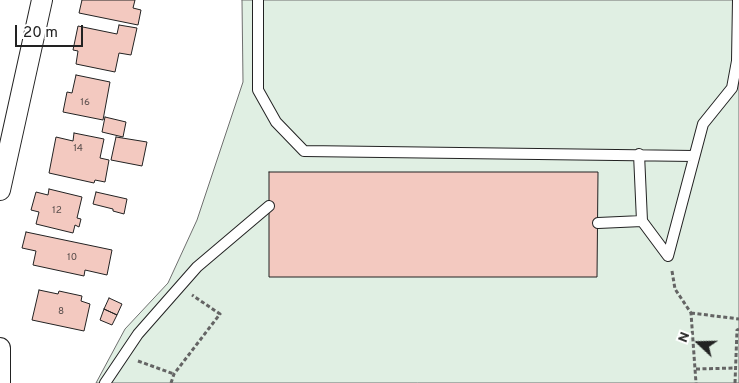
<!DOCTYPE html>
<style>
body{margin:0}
#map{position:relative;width:739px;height:383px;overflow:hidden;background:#fff;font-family:Overpass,sans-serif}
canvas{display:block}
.north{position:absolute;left:674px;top:318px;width:50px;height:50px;-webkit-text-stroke:4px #fff;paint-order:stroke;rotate:291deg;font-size:14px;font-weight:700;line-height:20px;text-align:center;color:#222}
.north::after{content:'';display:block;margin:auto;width:18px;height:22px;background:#222;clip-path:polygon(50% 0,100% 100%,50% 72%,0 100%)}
.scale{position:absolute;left:15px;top:25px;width:68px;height:22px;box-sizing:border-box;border:2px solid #222;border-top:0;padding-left:6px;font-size:15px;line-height:18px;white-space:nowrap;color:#222;-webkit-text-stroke:4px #fff;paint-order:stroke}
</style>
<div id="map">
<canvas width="739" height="383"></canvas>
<div class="north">N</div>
<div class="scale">20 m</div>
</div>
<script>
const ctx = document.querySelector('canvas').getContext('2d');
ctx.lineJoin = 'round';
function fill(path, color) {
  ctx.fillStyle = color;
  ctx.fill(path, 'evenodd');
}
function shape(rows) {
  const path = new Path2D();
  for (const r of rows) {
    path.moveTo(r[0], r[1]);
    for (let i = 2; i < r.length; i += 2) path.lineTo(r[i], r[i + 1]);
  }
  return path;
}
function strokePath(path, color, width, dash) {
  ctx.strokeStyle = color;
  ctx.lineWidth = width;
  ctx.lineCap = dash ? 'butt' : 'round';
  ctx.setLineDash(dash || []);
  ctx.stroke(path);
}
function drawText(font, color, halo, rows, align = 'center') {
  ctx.font = font + ' Overpass,sans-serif';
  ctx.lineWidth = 4;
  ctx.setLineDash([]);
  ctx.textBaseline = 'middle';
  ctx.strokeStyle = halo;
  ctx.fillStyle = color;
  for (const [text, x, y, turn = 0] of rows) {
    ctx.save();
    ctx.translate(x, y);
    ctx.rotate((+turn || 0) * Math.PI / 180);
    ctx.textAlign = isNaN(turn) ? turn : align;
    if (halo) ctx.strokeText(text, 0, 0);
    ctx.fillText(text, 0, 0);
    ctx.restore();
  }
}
const green = shape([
 [242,0,739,0,739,383,96,383,125,329,168,283,197,220,243,82,242,0]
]);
fill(green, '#e0efe3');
strokePath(green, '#6f6f6f', 1);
const building = shape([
 [82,0,135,0,133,8,141,10,138,25,79,13,82,0],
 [119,25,137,28,131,55,119,53,115,72,76,64,78,51,73,50,78,26,117,34,119,25],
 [76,75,110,82,103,120,63,112,67,92,72,93,76,75],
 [105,117,126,122,123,137,102,132,105,117],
 [74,133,104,139,100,158,109,160,105,182,95,180,94,183,49,173,56,137,73,141,74,133],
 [116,137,147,142,142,166,111,160,116,137],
 [269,172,598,172,597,277,269,277,269,172],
 [49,189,82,197,77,218,81,219,79,227,75,225,73,233,36,224,39,212,31,210,36,192,48,195,49,189],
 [96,192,127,199,124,214,113,211,113,209,93,204,96,192],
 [26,232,112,250,107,275,85,270,84,276,33,265,36,251,22,248,26,232],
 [39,290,58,294,59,291,82,296,81,301,90,304,84,331,32,320,39,290],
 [109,298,122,304,117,315,104,309,109,298],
 [104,309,117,315,112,325,100,320,104,309]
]);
fill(building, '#f3c9c0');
strokePath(building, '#222', 1);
const service = shape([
 [258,0,258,90,276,122,304,151,694,156],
 [639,154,642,221],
 [598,223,642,221,668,256],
 [668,256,703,124,732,88,737,61,738,0],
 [105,383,138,334,197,267,269,206]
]);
const minor = shape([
 [0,190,42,0],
 [0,348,0,383]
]);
strokePath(service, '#222', 12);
strokePath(minor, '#222', 22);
strokePath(shape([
 [672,271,675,289,691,313,696,383],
 [691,313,739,319],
 [138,361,174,374],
 [696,369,735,368],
 [171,383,174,374,220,314,192,295],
 [735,383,737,330,739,329]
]), '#646464', 3, [4, 2.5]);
strokePath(service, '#fff', 10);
strokePath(minor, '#fff', 20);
drawText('10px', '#564c4a', null, [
 ["16",85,103],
 ["14",78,149],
 ["12",57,211],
 ["10",72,258],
 ["8",61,312]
]);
</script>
